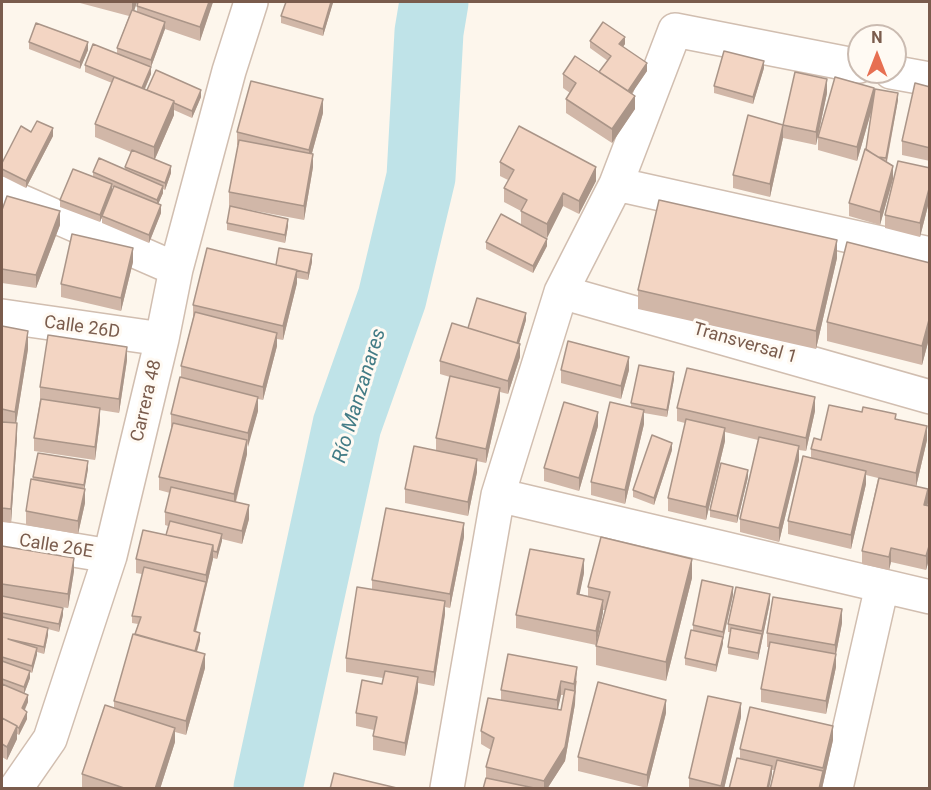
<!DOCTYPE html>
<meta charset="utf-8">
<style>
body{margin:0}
#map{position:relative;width:931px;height:790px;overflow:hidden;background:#fdf6ec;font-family:Roboto,sans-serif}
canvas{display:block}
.frame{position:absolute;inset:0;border:3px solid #7a5c4d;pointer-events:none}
.north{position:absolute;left:847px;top:24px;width:60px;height:60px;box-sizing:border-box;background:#fffaf3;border:2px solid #cabbb1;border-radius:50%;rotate:0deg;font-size:16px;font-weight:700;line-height:24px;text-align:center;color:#7a5c4d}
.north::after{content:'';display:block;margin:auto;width:21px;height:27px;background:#e76f51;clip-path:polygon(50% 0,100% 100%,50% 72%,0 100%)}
</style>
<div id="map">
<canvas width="931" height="790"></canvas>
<div class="frame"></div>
<div class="north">N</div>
</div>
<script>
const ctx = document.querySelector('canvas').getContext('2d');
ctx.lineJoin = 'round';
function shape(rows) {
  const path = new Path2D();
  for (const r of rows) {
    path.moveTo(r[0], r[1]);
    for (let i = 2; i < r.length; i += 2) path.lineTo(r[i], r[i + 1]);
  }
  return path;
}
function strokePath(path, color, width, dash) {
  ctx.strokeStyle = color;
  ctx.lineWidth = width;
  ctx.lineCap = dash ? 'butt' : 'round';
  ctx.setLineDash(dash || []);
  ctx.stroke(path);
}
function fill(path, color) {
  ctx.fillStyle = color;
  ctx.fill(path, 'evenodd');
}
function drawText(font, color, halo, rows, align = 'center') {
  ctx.font = font + ' Roboto,sans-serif';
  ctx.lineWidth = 6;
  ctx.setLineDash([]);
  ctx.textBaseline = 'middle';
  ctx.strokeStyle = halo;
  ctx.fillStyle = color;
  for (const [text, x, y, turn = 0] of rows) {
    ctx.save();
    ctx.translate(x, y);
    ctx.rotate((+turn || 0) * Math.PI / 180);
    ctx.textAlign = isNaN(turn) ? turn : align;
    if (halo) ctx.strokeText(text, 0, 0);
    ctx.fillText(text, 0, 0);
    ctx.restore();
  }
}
strokePath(shape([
 [268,788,347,425,392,298,421,177,429,32,434,2]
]), '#bfe3e8', 69);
const minor = shape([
 [891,72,930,79],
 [616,184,930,254],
 [2,193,176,269],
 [561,292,930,397],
 [2,316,162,339],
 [498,495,930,597],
 [2,538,110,556],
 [16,788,50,739,110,556,162,339,176,269,229,71,251,2],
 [447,788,498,495,561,292,616,184,675,30,859,66],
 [836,788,882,586]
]);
strokePath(minor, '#d1beb0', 36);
strokePath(minor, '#fff', 33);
fill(shape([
 [80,2,137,2,134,11,137,12,137,6,138,2,213,2,200,41,165,29,151,67,151,74,145,89,201,97,192,118,174,110,174,115,155,159,171,173,165,190,163,189,163,193,158,204,161,213,149,243,102,223,102,216,114,188,112,187,112,192,100,222,60,207,60,200,93,177,93,172,125,169,125,167,131,152,95,137,95,124,112,83,85,72,85,65,117,54,117,48,129,16,80,3],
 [333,2,323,36,281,23,281,16],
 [590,41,625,44,623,47,647,71,631,94,635,109,612,143,566,113,566,99,570,93,563,88,563,74,599,72,608,61,590,48],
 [29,42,88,50,80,69,29,49],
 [764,68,753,104,714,93,714,86],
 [930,87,930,161,902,155,902,141],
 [827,93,816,145,783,138,770,197,733,188,733,175,783,125],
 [874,93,898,100,887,162,893,179,880,225,849,216,849,203,866,149,871,112,857,161,818,150,818,137],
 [323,113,312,153,313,167,304,220,229,206,229,192,238,145,237,145,237,132],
 [31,132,53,136,26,188,2,176,2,163],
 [500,162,596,181,579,214,563,206,547,238,521,225,521,211,504,202,504,188,508,180,500,176],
 [930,168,930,198,920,237,885,228,885,215],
 [2,210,60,225,36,288,2,283],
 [227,223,288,226,285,243,227,230],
 [486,242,547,246,533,273,486,249],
 [837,258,816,349,638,309,638,290],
 [133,262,121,311,61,297,61,284],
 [312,262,308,280,297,278,297,283,283,340,277,339,277,346,263,400,258,399,258,411,247,447,247,454,236,502,249,519,242,544,222,539,217,559,213,558,196,632,200,640,197,652,205,668,186,735,175,732,175,742,160,789,85,789,82,788,82,774,114,708,114,701,138,624,132,623,132,616,142,574,136,573,136,559,166,535,168,526,165,525,165,512,170,493,159,490,159,477,172,427,171,427,171,414,181,378,181,366,193,318,193,305,276,265],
 [930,263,930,335,922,365,827,341,827,322],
 [526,320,519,343,520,357,508,394,500,392,500,401,486,463,477,461,477,472,468,516,405,503,405,489,436,451,436,438,450,377,440,374,440,361,468,328],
 [2,326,28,349,16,423,17,437,11,523,2,522],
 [127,360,119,413,100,410,100,421,95,460,34,451,34,438,40,400,40,387],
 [561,370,629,370,621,399,561,383],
 [674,379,667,417,644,413,644,424,625,504,591,495,591,482,631,407,631,403],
 [677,408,815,411,806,451,799,450,799,460,779,542,740,532,740,519,758,440,725,432,725,441,706,520,668,511,668,498,685,423,677,421],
 [896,420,927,440,916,487,928,503,927,506,930,506,930,556,926,570,891,562,889,570,862,564,862,551,878,478,866,475,866,484,851,549,788,534,788,521,811,458,811,449,821,440],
 [598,426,579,491,544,481,544,468],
 [672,450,654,505,633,497,633,490],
 [88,469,84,489,85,503,78,534,26,525,26,511,33,477],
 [748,477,737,523,710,517,710,510],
 [464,537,450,608,445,607,445,614,434,686,418,683,418,691,405,756,373,750,373,736,374,730,356,726,356,713,382,684,383,678,346,672,346,658,372,589,372,580],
 [2,546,74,571,68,608,46,605,63,615,59,632,48,629,48,635,44,654,37,652,32,673,30,672,30,678,24,694,28,702,25,710,27,719,19,735,17,734,17,739,7,760,2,757],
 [584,573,579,594,588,596,588,587,692,578,666,681,596,665,596,646,605,610,603,610,596,645,516,628,516,615],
 [733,595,716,672,685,665,685,658,693,630,693,625],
 [770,602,758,660,728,654,728,647,731,632,728,632,728,624],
 [842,623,836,654,836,667,826,714,761,702,761,689,769,647,767,647,767,633],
 [508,654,577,681,575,693,575,704,565,761,547,789,483,789,486,778,486,767,491,750,481,744,481,731,501,700,501,690],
 [561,695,564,695,561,710,557,710],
 [666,713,647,788,578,771,578,757],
 [741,717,724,789,689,789,689,778],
 [833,740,822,789,770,789,774,770,772,770,772,774,740,758,740,749]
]), '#d1b7a8');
fill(shape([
 [132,2,137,2,132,17],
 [209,2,213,2,200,41,200,27],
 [331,2,333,2,333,3,323,36,323,29],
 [165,22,165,29,151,67,151,60],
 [625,37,625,44,619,52,619,44],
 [88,42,88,50,80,69,80,62],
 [764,61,764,68,753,104,753,97],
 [647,63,647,71,628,99,628,91],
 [151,67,151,74,142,95,142,88],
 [827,79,827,93,816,145,816,132],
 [3,81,3,94,2,97,2,84],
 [874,88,874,102,857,161,857,147],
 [201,90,201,97,192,118,192,111],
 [898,93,898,100,886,165,886,158],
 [635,96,635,109,612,143,612,129],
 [323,99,323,113,309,164,309,150],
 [174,101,174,115,154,161,154,147],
 [783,125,783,138,770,197,770,184],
 [53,128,53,136,26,188,26,181],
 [313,154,313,167,304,220,304,206],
 [171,166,171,173,165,190,165,183],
 [893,166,893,179,880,225,880,212],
 [596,167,596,181,579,214,579,201],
 [112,184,112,192,100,222,100,215],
 [930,185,930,198,920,237,920,223],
 [163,186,163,193,157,207,157,200],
 [563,193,563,206,547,238,547,224],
 [161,205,161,213,149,243,149,235],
 [60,211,60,225,36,288,36,275],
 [288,219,288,226,285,243,285,235],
 [547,239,547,246,533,273,533,266],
 [837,240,837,258,816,349,816,331],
 [133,248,133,262,121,311,121,298],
 [312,254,312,262,308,280,308,273],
 [297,270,297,283,283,340,283,326],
 [526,313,526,320,517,351,517,344],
 [930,316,930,335,922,365,922,346],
 [28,331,28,349,15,430,15,412],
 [277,333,277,346,263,400,263,387],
 [520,344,520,357,508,394,508,381],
 [127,347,127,360,119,413,119,399],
 [629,357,629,370,621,399,621,386],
 [674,372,674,379,667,417,667,410],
 [500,388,500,401,486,463,486,449],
 [258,397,258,411,248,447,248,433],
 [815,397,815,411,806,451,806,438],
 [100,408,100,421,95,460,95,447],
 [644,410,644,424,625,504,625,490],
 [598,412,598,426,579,491,579,478],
 [17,423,17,437,11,523,11,509],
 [927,426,927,440,916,487,916,473],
 [725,428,725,441,706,520,706,507],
 [247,440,247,454,234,508,234,494],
 [672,443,672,450,654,505,654,498],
 [799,446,799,460,779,542,779,528],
 [477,459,477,472,468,516,468,502],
 [88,461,88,469,84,492,84,485],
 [748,470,748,477,737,523,737,516],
 [866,471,866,484,851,549,851,535],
 [85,489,85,503,78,534,78,521],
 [928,489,928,503,924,519,924,505],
 [249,505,249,519,242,544,242,531],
 [464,523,464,537,450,608,450,594],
 [222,534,222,541,217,559,217,552],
 [930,543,930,556,926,570,926,556],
 [213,545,213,559,194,638,194,631,206,582,206,575],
 [891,548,891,562,889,570,889,557],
 [74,558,74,571,68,608,68,594],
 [584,559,584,573,577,607,577,594],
 [692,559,692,578,666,681,666,662],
 [733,587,733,595,723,639,723,632],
 [770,594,770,602,758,660,758,653],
 [603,600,603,613,596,645,596,631],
 [445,601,445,614,434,686,434,672],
 [63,608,63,615,59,632,59,624],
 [842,609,842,623,835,659,835,645],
 [48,628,48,635,44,654,44,647],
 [200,633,200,640,193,664,193,657],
 [723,637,723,644,716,672,716,665],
 [37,648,37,655,32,673,32,666],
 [205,654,205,668,186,735,186,721],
 [836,654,836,667,826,714,826,701],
 [577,667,575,704,565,761,547,789,544,789,544,781,574,694,574,684],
 [30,671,30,678,24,694,24,687],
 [418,677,418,691,405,756,405,743],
 [561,681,561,695,557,714,557,700],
 [28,695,28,702,22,715,22,708],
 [666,700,666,713,647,788,647,775],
 [741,703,741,717,724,789,721,789],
 [27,712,27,719,19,735,19,728],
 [17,726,17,739,7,760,7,747],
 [833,726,833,740,823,784,822,789,819,789],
 [175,728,175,742,160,789,155,789],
 [772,766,772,774,769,789,767,789]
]), '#aa9588');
const building = shape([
 [138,2,209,2,200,27,137,6,138,2],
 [286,2,331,2,323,29,281,16,286,2],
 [132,10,165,22,151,60,117,48,132,10],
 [603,22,625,37,619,44,647,63,628,91,599,72,611,56,590,41,603,22],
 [36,23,88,42,80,62,29,42,36,23],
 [93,44,151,67,142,88,85,65,93,44],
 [724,51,764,61,753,97,714,86,724,51],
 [575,56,635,96,612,129,566,99,576,83,563,74,575,56],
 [156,70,201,90,192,111,174,103,174,101,147,90,156,70],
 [795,72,827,79,816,132,783,125,770,184,733,175,748,115,783,125,795,72],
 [114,77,174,101,154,147,95,124,114,77],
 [835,77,874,88,857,147,818,137,835,77],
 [251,81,323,99,309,150,237,132,251,81],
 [915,83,930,87,930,148,902,141,915,83],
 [875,89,898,93,886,158,878,157,866,149,875,89],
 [37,121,53,128,26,181,2,169,2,163,21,126,31,132,37,121],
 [519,126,596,167,579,201,563,193,547,224,521,211,527,200,504,188,514,170,500,162,519,126],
 [239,140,313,154,304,206,229,192,239,140],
 [865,149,893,166,880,212,849,203,865,149],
 [132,150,171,166,165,183,125,167,132,150],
 [99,158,163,186,157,200,93,172,99,158],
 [898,161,930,168,930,185,920,223,885,215,898,161],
 [73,169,112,184,100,215,60,200,73,169],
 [114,186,161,205,149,235,102,216,114,186],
 [7,196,60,211,36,275,2,269,2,210,7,196],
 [659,200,837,240,816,331,638,290,659,200],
 [230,206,288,219,285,235,227,223,230,206],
 [501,214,547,239,533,266,486,242,501,214],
 [72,234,133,248,121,298,61,284,72,234],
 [847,242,930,263,930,316,922,346,827,322,847,242],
 [207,248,297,270,283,326,193,305,207,248],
 [279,248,312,254,308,273,276,265,279,248],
 [477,298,526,313,517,343,468,328,477,298],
 [195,312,277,333,263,387,181,366,195,312],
 [452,323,520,344,508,381,440,361,452,323],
 [2,326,28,331,15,412,2,409,2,326],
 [48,335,127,347,119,399,40,387,48,335],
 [568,341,629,357,621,386,561,370,568,341],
 [639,365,674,372,667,410,631,403,639,365],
 [687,368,815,397,806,438,677,408,687,368],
 [450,376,500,388,486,449,436,438,450,376],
 [180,377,258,397,248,433,171,414,180,377],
 [41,399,100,408,95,447,34,438,41,399],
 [564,402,598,412,579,478,544,468,564,402],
 [610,402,644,410,625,490,591,482,610,402],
 [829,405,862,412,863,407,896,414,895,419,927,426,916,473,811,449,814,438,821,440,829,405],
 [686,419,725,428,706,507,668,498,686,419],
 [2,422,17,423,11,509,2,508,2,422],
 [173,423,247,440,234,494,159,477,173,423],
 [652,435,672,443,654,498,633,490,652,435],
 [759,437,799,446,779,528,740,519,759,437],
 [414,446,477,459,468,502,405,489,414,446],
 [38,453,88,461,84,485,33,477,38,453],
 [803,456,866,471,851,535,788,521,803,456],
 [721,463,748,470,737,516,710,510,721,463],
 [879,478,928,489,924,505,930,506,930,543,926,556,891,548,889,557,862,551,879,478],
 [31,479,85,489,78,521,26,511,31,479],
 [171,487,249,505,242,531,165,512,171,487],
 [386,508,464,523,450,594,372,580,386,508],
 [170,521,222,534,217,552,213,551,213,545,166,535,170,521],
 [143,530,213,545,206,575,136,559,143,530],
 [601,537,692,559,666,662,596,646,610,592,588,587,601,537],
 [2,546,74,558,68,594,2,584,2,546],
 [530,549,584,559,577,594,603,600,596,631,516,615,530,549],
 [144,567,206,582,194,631,200,633,195,651,135,634,141,617,132,616,144,567],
 [702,580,733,587,723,632,693,625,702,580],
 [357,587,445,601,434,672,346,658,357,587],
 [736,587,770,594,762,631,728,624,736,587],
 [2,596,63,608,59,624,2,613,2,596],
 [773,597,842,609,835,645,767,633,773,597],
 [2,617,48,628,44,647,8,639,37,648,32,666,2,657,2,617],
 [731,628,762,634,758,653,728,647,731,628],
 [691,630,723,637,716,665,685,658,691,630],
 [133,634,205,654,186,721,114,701,133,634],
 [770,642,836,654,826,701,761,689,770,642],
 [508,654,577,667,574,684,561,681,557,700,501,690,508,654],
 [2,661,30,671,24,687,2,679,2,661],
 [385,671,418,677,405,743,373,736,377,717,356,713,362,680,382,684,385,671],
 [598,682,666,700,647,775,578,757,598,682],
 [2,684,28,695,22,708,27,712,19,728,17,727,17,726,2,718,2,684],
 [565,689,575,691,565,747,544,781,486,767,494,738,481,731,488,698,561,710,565,689],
 [708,696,741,703,721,786,689,778,708,696],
 [105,705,175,728,155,789,127,789,82,774,105,705],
 [750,707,833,726,823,768,740,749,750,707],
 [2,718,17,726,7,747,2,744,2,718],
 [737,758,772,766,767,789,729,789,737,758],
 [777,760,823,771,819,789,770,789,777,760],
 [334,773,401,789,330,789,334,773],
 [486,778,539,789,483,789,486,778]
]);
fill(building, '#f3d5c3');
strokePath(building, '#aa9588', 1.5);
drawText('18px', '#7a5c4d', '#fffaf3', [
 ["Calle 26D",82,328,8],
 ["Transversal 1",745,344,16],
 ["Carrera 48",147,401,-77],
 ["Calle 26E",56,547,9]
]);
drawText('italic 20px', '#437c86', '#fffaf3', [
 ["Río Manzanares",360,396,-73]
]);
</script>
